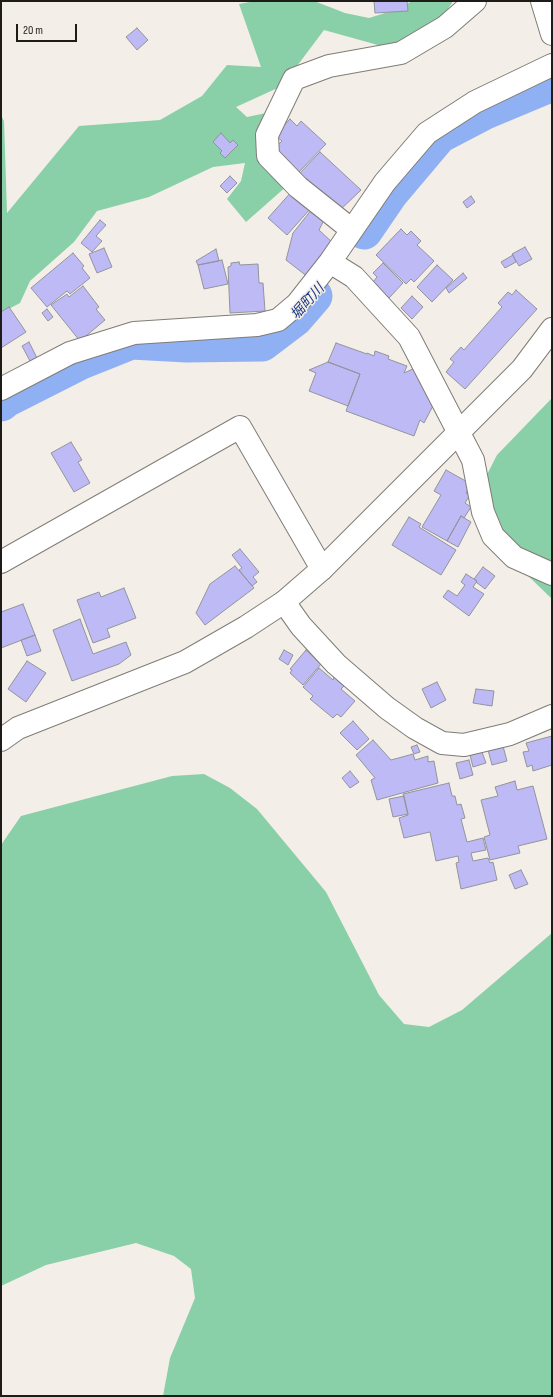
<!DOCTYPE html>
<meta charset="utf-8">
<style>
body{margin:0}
#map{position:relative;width:553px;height:1397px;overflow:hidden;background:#f3efe8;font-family:"Sofia Sans Condensed",sans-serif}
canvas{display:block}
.frame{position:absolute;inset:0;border:2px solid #1d1c19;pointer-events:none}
.scale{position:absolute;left:16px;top:24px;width:61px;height:18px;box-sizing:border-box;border:2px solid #1d1c19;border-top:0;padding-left:5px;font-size:12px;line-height:14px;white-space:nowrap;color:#1d1c19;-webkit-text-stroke:3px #f3efe8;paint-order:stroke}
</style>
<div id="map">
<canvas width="553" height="1397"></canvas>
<div class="frame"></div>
<div class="scale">20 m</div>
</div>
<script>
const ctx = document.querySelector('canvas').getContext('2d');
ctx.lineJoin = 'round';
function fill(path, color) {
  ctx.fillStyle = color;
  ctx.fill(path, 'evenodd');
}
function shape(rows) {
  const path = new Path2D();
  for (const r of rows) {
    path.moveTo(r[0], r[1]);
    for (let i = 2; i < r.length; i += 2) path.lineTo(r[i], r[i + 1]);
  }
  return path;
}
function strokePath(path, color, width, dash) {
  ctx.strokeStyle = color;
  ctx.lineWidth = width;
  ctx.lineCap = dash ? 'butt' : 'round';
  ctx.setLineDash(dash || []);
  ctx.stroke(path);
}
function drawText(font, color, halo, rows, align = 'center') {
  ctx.font = font + ' "Sofia Sans Condensed","Noto Sans JP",sans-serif';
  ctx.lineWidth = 3;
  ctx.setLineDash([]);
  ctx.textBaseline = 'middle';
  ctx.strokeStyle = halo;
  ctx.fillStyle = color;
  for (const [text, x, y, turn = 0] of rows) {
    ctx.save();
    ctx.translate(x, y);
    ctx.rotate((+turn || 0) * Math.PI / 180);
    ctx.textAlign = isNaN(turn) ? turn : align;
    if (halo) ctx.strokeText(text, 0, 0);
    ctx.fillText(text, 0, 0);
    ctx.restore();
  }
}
fill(shape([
 [255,1,314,1,345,13,369,18,398,9,412,1,452,1,452,3,436,25,410,42,385,47,324,30,282,86,236,107,247,117,271,112,259,135,288,185,246,222,227,199,241,181,245,163,213,167,149,197,97,211,74,242,30,281,20,303,1,313,1,115,4,121,7,213,79,126,160,120,202,96,227,65,261,67,239,4],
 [552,398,552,599,488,537,474,500,497,455],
 [204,774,230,788,257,809,326,892,379,995,404,1024,429,1027,462,1010,552,933,552,1396,163,1396,170,1358,195,1298,191,1269,174,1256,136,1243,46,1265,1,1286,1,845,21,816,172,776]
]), '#89cfa8');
strokePath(shape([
 [364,231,390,193,439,135,483,112,552,83],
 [1,403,6,399,81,361,131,341,187,344,262,343,295,318,314,296]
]), '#90b0f4', 37);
const building = shape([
 [374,1,407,1,408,11,375,13,374,1],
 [137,28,148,40,137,50,126,37,137,28],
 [290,119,297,126,301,121,326,144,295,176,271,152,282,141,275,135,290,119],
 [221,133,230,143,233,140,238,145,225,158,220,153,222,151,213,142,221,133],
 [320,152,361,190,337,213,298,175,320,152],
 [230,176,237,183,227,193,220,186,230,176],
 [293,190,311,208,287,235,268,218,293,190],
 [471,196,475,202,467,208,463,202,471,196],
 [312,209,324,220,319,230,334,244,308,277,286,260,293,233,312,209],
 [100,220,106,225,96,236,102,241,92,252,81,243,100,220],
 [401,229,407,235,411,231,421,241,417,245,434,261,414,282,411,279,406,284,376,255,401,229],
 [525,247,532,259,519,266,512,254,525,247],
 [104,248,112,267,97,273,89,254,104,248],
 [216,249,219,261,198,265,196,261,216,249],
 [73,253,84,266,82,268,90,278,70,294,67,291,47,307,31,288,73,253],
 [513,255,516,262,505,268,501,262,513,255],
 [222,260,228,284,204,289,198,265,222,260],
 [239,262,240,265,258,264,259,283,263,283,265,311,230,313,228,267,231,266,231,263,239,262],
 [383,263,403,283,389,298,373,282,377,277,373,273,383,263],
 [437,265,453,280,432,302,417,287,437,265],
 [463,273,467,278,449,293,446,288,463,273],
 [83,286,99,307,96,309,105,320,80,341,51,305,67,294,69,297,83,286],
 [516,290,537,309,465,389,446,372,454,362,450,359,461,347,464,350,502,307,498,303,508,292,512,295,516,290],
 [412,296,423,307,412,319,401,308,412,296],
 [9,307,26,332,1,348,1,312,9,307],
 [47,309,53,317,48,321,42,313,47,309],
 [29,342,37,358,30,361,22,346,29,342],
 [336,343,367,354,367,353,374,356,375,351,389,356,388,359,407,366,404,373,417,367,435,402,424,423,420,420,414,436,346,411,360,374,328,362,336,343],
 [328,362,360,374,348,406,309,391,316,373,309,370,328,362],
 [71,442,82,460,78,462,90,483,74,492,51,453,71,442],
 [446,470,471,484,466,493,470,495,465,503,471,507,464,518,461,516,447,541,422,527,441,495,434,491,446,470],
 [461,516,471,522,458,547,447,541,461,516],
 [409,517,421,524,419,527,456,550,441,575,392,545,409,517],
 [240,549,259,572,253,577,257,582,252,586,239,570,242,568,232,555,240,549],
 [235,566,254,588,205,625,196,613,210,584,235,566],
 [483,567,495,576,485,589,476,582,477,581,474,579,483,567],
 [466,574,477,581,473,587,484,594,469,616,443,597,448,590,457,596,465,585,461,582,466,574],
 [124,588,136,618,107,629,110,637,93,643,77,600,99,592,101,597,124,588],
 [23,604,35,635,1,648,1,612,23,604],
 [80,619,93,654,126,642,131,655,119,664,72,681,53,630,80,619],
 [35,635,41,651,27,656,21,640,35,635],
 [284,650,293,655,288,665,279,659,284,650],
 [306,650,321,664,303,685,290,673,292,670,290,669,306,650],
 [27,661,46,673,26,702,8,689,27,661],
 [319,668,333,680,334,677,344,686,341,689,355,701,341,717,337,714,333,718,310,699,313,696,303,687,319,668],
 [437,682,446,700,431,708,422,689,437,682],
 [476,689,494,691,492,706,473,703,476,689],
 [353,721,369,739,357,750,340,733,353,721],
 [552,736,552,765,533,771,532,765,527,767,523,752,529,751,526,743,552,736],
 [373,740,391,760,413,754,415,760,428,756,428,762,434,761,438,783,377,800,371,780,375,778,356,755,373,740],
 [417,745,420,752,414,754,411,747,417,745],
 [503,746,507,761,492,765,488,750,503,746],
 [482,752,486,763,473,767,470,755,482,752],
 [469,760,473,775,460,779,456,763,469,760],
 [350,771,359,782,350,788,342,778,350,771],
 [515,781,517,790,533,786,547,839,518,846,520,853,490,860,484,837,490,835,481,800,498,796,495,787,515,781],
 [449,783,452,796,455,796,457,805,461,804,465,818,461,819,467,842,483,838,486,850,471,853,473,861,488,858,490,863,493,862,497,880,461,889,456,863,459,862,458,856,436,861,430,832,404,838,399,818,408,815,403,794,449,783],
 [404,796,408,814,393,817,389,799,404,796],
 [521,870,528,884,515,889,509,875,521,870]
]);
fill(building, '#bdbaf6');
strokePath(building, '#93939a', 1);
const minor = shape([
 [542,1,552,34],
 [352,230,298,187,268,156,267,135,294,79,329,66,401,53,445,27,475,1],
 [330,262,354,277,409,337,473,460,483,512,493,536,514,557,552,574],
 [1,389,70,353,134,333,257,325,278,320,297,304,330,262,385,182,427,133,475,102,552,65],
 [1,562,240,427,322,569],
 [284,602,301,626,336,664,387,708,415,728,442,743,464,745,510,734,552,716]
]);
const tertiary = shape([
 [1,740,18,728,185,662,246,627,284,602,322,569,522,369,552,329]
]);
strokePath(minor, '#807c76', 24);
strokePath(tertiary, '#807c76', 24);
strokePath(minor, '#fff', 22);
strokePath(tertiary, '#fff', 22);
drawText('italic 14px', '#1a3784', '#f3efe8', [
 ["堀町川",308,302,-48]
]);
</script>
